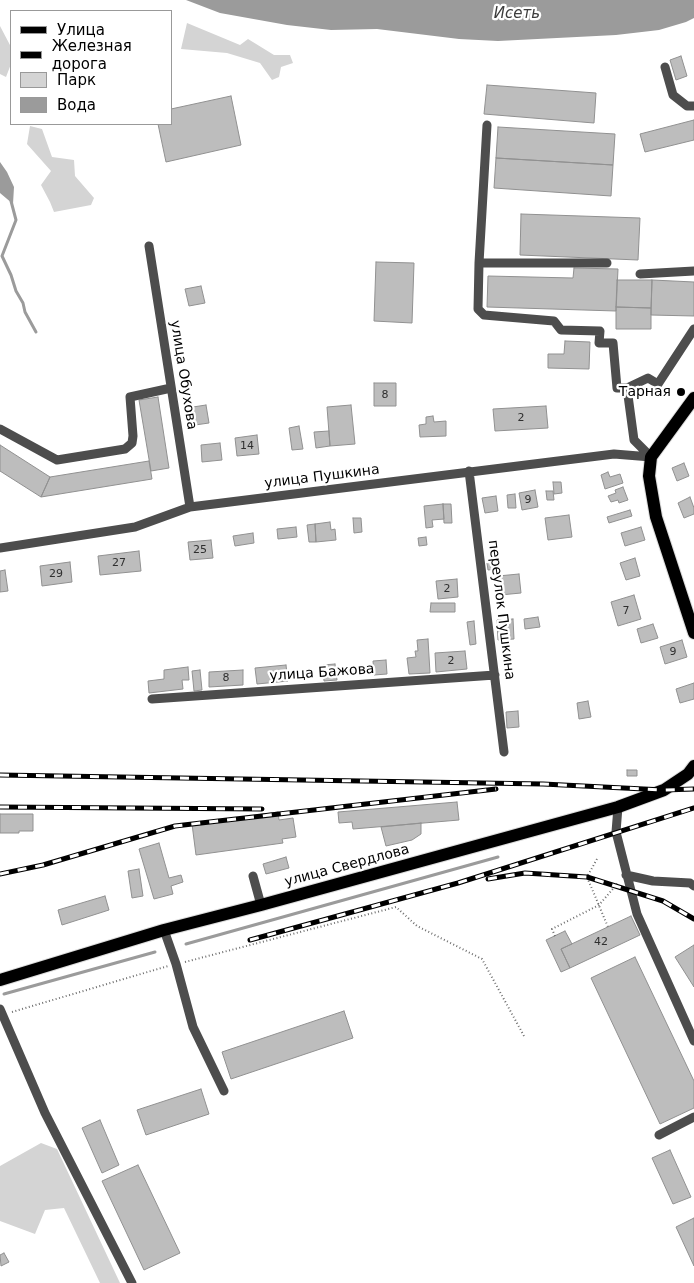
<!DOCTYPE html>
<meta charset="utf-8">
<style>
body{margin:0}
#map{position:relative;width:694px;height:1283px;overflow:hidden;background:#fff;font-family:"DejaVu Sans",sans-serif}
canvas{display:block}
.legend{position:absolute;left:10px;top:10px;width:162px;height:115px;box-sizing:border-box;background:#fff;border:1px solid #999;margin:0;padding:6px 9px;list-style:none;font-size:15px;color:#000}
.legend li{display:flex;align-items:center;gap:10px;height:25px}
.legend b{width:25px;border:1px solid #999}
</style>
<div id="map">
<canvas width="694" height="1283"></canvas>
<ul class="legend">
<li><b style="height:6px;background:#000"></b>Улица</li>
<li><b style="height:6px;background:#000"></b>Железная дорога</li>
<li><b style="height:14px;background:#d4d4d4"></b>Парк</li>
<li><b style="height:14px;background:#9b9b9b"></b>Вода</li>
</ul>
</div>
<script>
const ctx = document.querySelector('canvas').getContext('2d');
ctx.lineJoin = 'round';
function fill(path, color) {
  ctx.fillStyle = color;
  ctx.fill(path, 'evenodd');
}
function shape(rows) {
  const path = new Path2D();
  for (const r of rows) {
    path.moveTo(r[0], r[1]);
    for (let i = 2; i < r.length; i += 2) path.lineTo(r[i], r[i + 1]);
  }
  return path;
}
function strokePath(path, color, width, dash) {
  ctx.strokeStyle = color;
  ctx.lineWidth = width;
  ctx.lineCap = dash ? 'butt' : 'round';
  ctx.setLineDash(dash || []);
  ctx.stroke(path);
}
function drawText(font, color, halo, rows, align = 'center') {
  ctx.font = font + ' "DejaVu Sans",sans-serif';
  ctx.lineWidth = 4.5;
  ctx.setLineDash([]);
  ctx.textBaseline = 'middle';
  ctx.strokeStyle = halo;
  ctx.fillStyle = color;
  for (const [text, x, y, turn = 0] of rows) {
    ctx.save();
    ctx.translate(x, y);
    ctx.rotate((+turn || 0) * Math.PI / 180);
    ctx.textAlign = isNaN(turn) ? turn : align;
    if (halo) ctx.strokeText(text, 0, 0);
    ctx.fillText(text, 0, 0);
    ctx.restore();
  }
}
fill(shape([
 [187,23,240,45,248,39,274,55,290,55,293,63,281,67,279,77,272,80,260,63,227,53,181,49],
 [0,26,11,47,11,64,6,77,0,74],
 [30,126,42,129,52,157,74,160,75,176,94,198,91,205,54,212,50,202,41,185,51,171,27,144],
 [41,1143,57,1149,120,1283,100,1283,64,1208,45,1210,35,1234,0,1221,0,1166]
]), '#d4d4d4');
fill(shape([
 [186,0,694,0,694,18,686,22,659,30,616,35,498,41,459,39,377,29,331,30,287,25,220,13],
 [0,162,7,172,14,187,13,204,0,193]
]), '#9b9b9b');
strokePath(shape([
 [11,201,16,220,2,256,11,275,16,291,23,303,25,312,36,332],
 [186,944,498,857],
 [4,994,155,952]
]), '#9b9b9b', 3);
const building = shape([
 [681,56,687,76,676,80,670,60,681,56],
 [487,85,596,93,594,123,484,114,487,85],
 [231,96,241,145,166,162,158,124,171,124,171,109,231,96],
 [694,120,694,140,645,152,640,134,694,120],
 [498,127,615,134,613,165,496,158,498,127],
 [496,158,613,165,611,196,494,188,496,158],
 [521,214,640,218,638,260,520,255,521,214],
 [376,262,414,263,412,323,374,321,376,262],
 [574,268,618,269,616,311,487,307,488,276,573,278,574,268],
 [617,280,652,280,651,308,616,307,617,280],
 [652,280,694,282,694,316,651,315,652,280],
 [201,286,205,303,189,306,185,289,201,286],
 [616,307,651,308,651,329,616,329,616,307],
 [565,341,590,342,589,369,548,368,548,354,564,354,565,341],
 [374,383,396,383,396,406,374,406,374,383],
 [158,397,169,468,151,471,139,400,158,397],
 [206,405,209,423,195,425,193,407,206,405],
 [351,405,355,444,330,446,327,407,351,405],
 [546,406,548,428,495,431,493,409,546,406],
 [433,416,434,422,446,421,446,436,420,437,419,425,426,424,426,417,433,416],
 [299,426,303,449,292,450,289,428,299,426],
 [329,431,330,446,316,448,314,432,329,431],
 [257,435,259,454,237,456,235,438,257,435],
 [220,443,222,460,202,462,201,445,220,443],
 [0,445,50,477,41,497,0,471,0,445],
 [149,461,152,479,41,497,50,477,149,461],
 [684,463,689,476,677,481,672,468,684,463],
 [608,472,610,477,620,474,623,483,605,489,601,475,608,472],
 [553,482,561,482,562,493,554,494,553,482],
 [623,487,628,500,619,503,618,500,611,502,608,496,616,493,615,490,623,487],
 [535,490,538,507,522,510,519,493,535,490],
 [546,491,553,491,554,500,547,500,546,491],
 [515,494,516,508,508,508,507,495,515,494],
 [496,496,498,511,485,513,482,498,496,496],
 [690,497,694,508,694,514,684,518,678,503,690,497],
 [443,504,451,504,452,523,444,523,443,504],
 [443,504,444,519,432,520,433,527,426,528,424,506,443,504],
 [630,510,632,516,609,523,607,517,630,510],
 [569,515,572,537,548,540,545,518,569,515],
 [353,518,361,518,362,532,354,533,353,518],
 [330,522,331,530,335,529,336,540,316,542,315,524,330,522],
 [315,524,316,542,309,542,307,525,315,524],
 [296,527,297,537,278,539,277,529,296,527],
 [641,527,645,540,625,546,621,533,641,527],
 [253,533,254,543,235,546,233,536,253,533],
 [426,537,427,545,419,546,418,538,426,537],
 [211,540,213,558,190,560,188,542,211,540],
 [139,551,141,571,100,575,98,556,139,551],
 [635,558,640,576,626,580,620,563,635,558],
 [70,562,72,582,42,586,40,566,70,562],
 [498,562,498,569,488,570,487,563,498,562],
 [5,570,8,591,0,592,0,571,5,570],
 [519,574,521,593,500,595,498,576,519,574],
 [457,579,458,597,438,599,436,581,457,579],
 [634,595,641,619,618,626,611,602,634,595],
 [431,603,455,603,455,612,430,612,431,603],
 [538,617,540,627,525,629,524,619,538,617],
 [513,619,514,639,498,640,497,620,513,619],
 [474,621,476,644,470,645,467,622,474,621],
 [653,624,658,638,641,643,637,629,653,624],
 [428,639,430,673,409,674,407,658,416,657,415,651,418,651,417,640,428,639],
 [682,640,687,657,665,664,660,647,682,640],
 [465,651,467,669,436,672,435,653,465,651],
 [386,660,387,674,374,675,373,661,386,660],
 [335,664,337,680,324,681,323,665,335,664],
 [286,665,288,681,257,684,255,668,286,665],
 [188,667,189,680,182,680,183,689,149,693,148,681,164,679,164,670,188,667],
 [200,670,202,690,194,691,192,671,200,670],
 [243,670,243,685,209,687,209,672,243,670],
 [694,683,694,699,680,703,676,689,694,683],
 [588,701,591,717,579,719,577,703,588,701],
 [518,711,519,727,507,728,506,712,518,711],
 [627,770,637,770,637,776,627,776,627,770],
 [457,802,459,820,353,829,352,822,339,823,338,812,457,802],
 [278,812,279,820,293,818,296,837,282,839,283,843,196,855,192,824,278,812],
 [0,814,33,814,33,831,19,831,19,833,0,833,0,814],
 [421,823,421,834,412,840,386,846,381,827,421,823],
 [159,843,169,878,181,875,183,882,171,886,173,894,154,899,139,849,159,843],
 [286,857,289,868,266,874,263,864,286,857],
 [139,869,143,896,132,898,128,871,139,869],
 [105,896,109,910,62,925,58,910,105,896],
 [631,916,640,935,570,968,561,949,631,916],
 [565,931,572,944,561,949,570,968,561,972,546,940,565,931],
 [694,945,694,987,675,957,694,945],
 [635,957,694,1081,694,1108,660,1124,591,978,635,957],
 [344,1011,353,1038,231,1079,222,1052,344,1011],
 [201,1089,209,1114,146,1135,137,1110,201,1089],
 [100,1120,119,1165,102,1173,82,1128,100,1120],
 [670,1150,691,1197,673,1204,652,1158,670,1150],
 [138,1165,180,1253,144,1270,102,1181,138,1165],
 [694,1218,694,1266,676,1227,694,1218],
 [4,1253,9,1262,1,1266,0,1255,4,1253]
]);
fill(building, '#bdbdbd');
strokePath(building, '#919191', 1);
const major = shape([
 [694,398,651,457,649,476,656,517,694,633],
 [0,980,164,930,261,905,618,807,664,790,688,774,694,766]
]);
strokePath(major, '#dbdbdb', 14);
strokePath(shape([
 [597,859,587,877,608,927],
 [555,936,552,929,599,905,618,883],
 [185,962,396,907,417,926,482,959,524,1036],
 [12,1012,168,966]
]), '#6f6f6f', 2, [1, 2.5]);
strokePath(shape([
 [665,67,673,95,687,106,694,106],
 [149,246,190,507],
 [479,263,487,125],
 [607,263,479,263,478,309,484,315,554,321,561,330,600,331,599,343,613,343,617,388,627,388,634,440,651,457],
 [640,274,694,271],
 [627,388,648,378,658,384,694,329],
 [0,429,57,460,125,449,132,443,133,436,130,397,171,388],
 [469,471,504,752],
 [0,548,135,527,190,507,614,454,651,457],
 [152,699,495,675],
 [618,807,616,832,637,914,694,1041],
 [626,875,653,881,690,883,694,886],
 [253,876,261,905],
 [164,930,176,964,193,1027,224,1091],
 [0,1009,45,1113,132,1283],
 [659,1135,694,1117]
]), '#4d4d4d', 9);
strokePath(major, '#000', 12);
const rail = shape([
 [0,775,543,784,664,790,694,789],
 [0,807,262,809],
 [0,874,43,865,175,826,496,789],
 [488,879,525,873,587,877,663,901,694,919],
 [250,940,458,883,694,808]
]);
strokePath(rail, '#000', 5);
strokePath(rail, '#fff', 3, [9]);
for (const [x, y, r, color] of [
 [681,392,5,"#000"]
]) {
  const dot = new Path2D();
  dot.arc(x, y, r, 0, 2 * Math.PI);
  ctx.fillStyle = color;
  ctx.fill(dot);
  strokePath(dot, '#fff', 2);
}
drawText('11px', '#2f2f2f', null, [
 ["8",385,395],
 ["2",521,418],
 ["14",247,446],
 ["9",528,500],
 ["25",200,550],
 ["27",119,563],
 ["29",56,574],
 ["2",447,589],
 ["7",626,611],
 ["9",673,652],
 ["2",451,661],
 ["8",226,678],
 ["42",601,942]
]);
drawText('14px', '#000', '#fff', [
 ["улица Обухова",183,375,81],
 ["улица Пушкина",322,477,-7],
 ["переулок Пушкина",501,610,83],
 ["улица Бажова",322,673,-4],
 ["улица Свердлова",347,866,-15]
]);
drawText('14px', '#000', '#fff', [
 ["Тарная",671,392]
], 'right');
drawText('italic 15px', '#3c3c3c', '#fff', [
 ["Исеть",517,14]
]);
</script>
